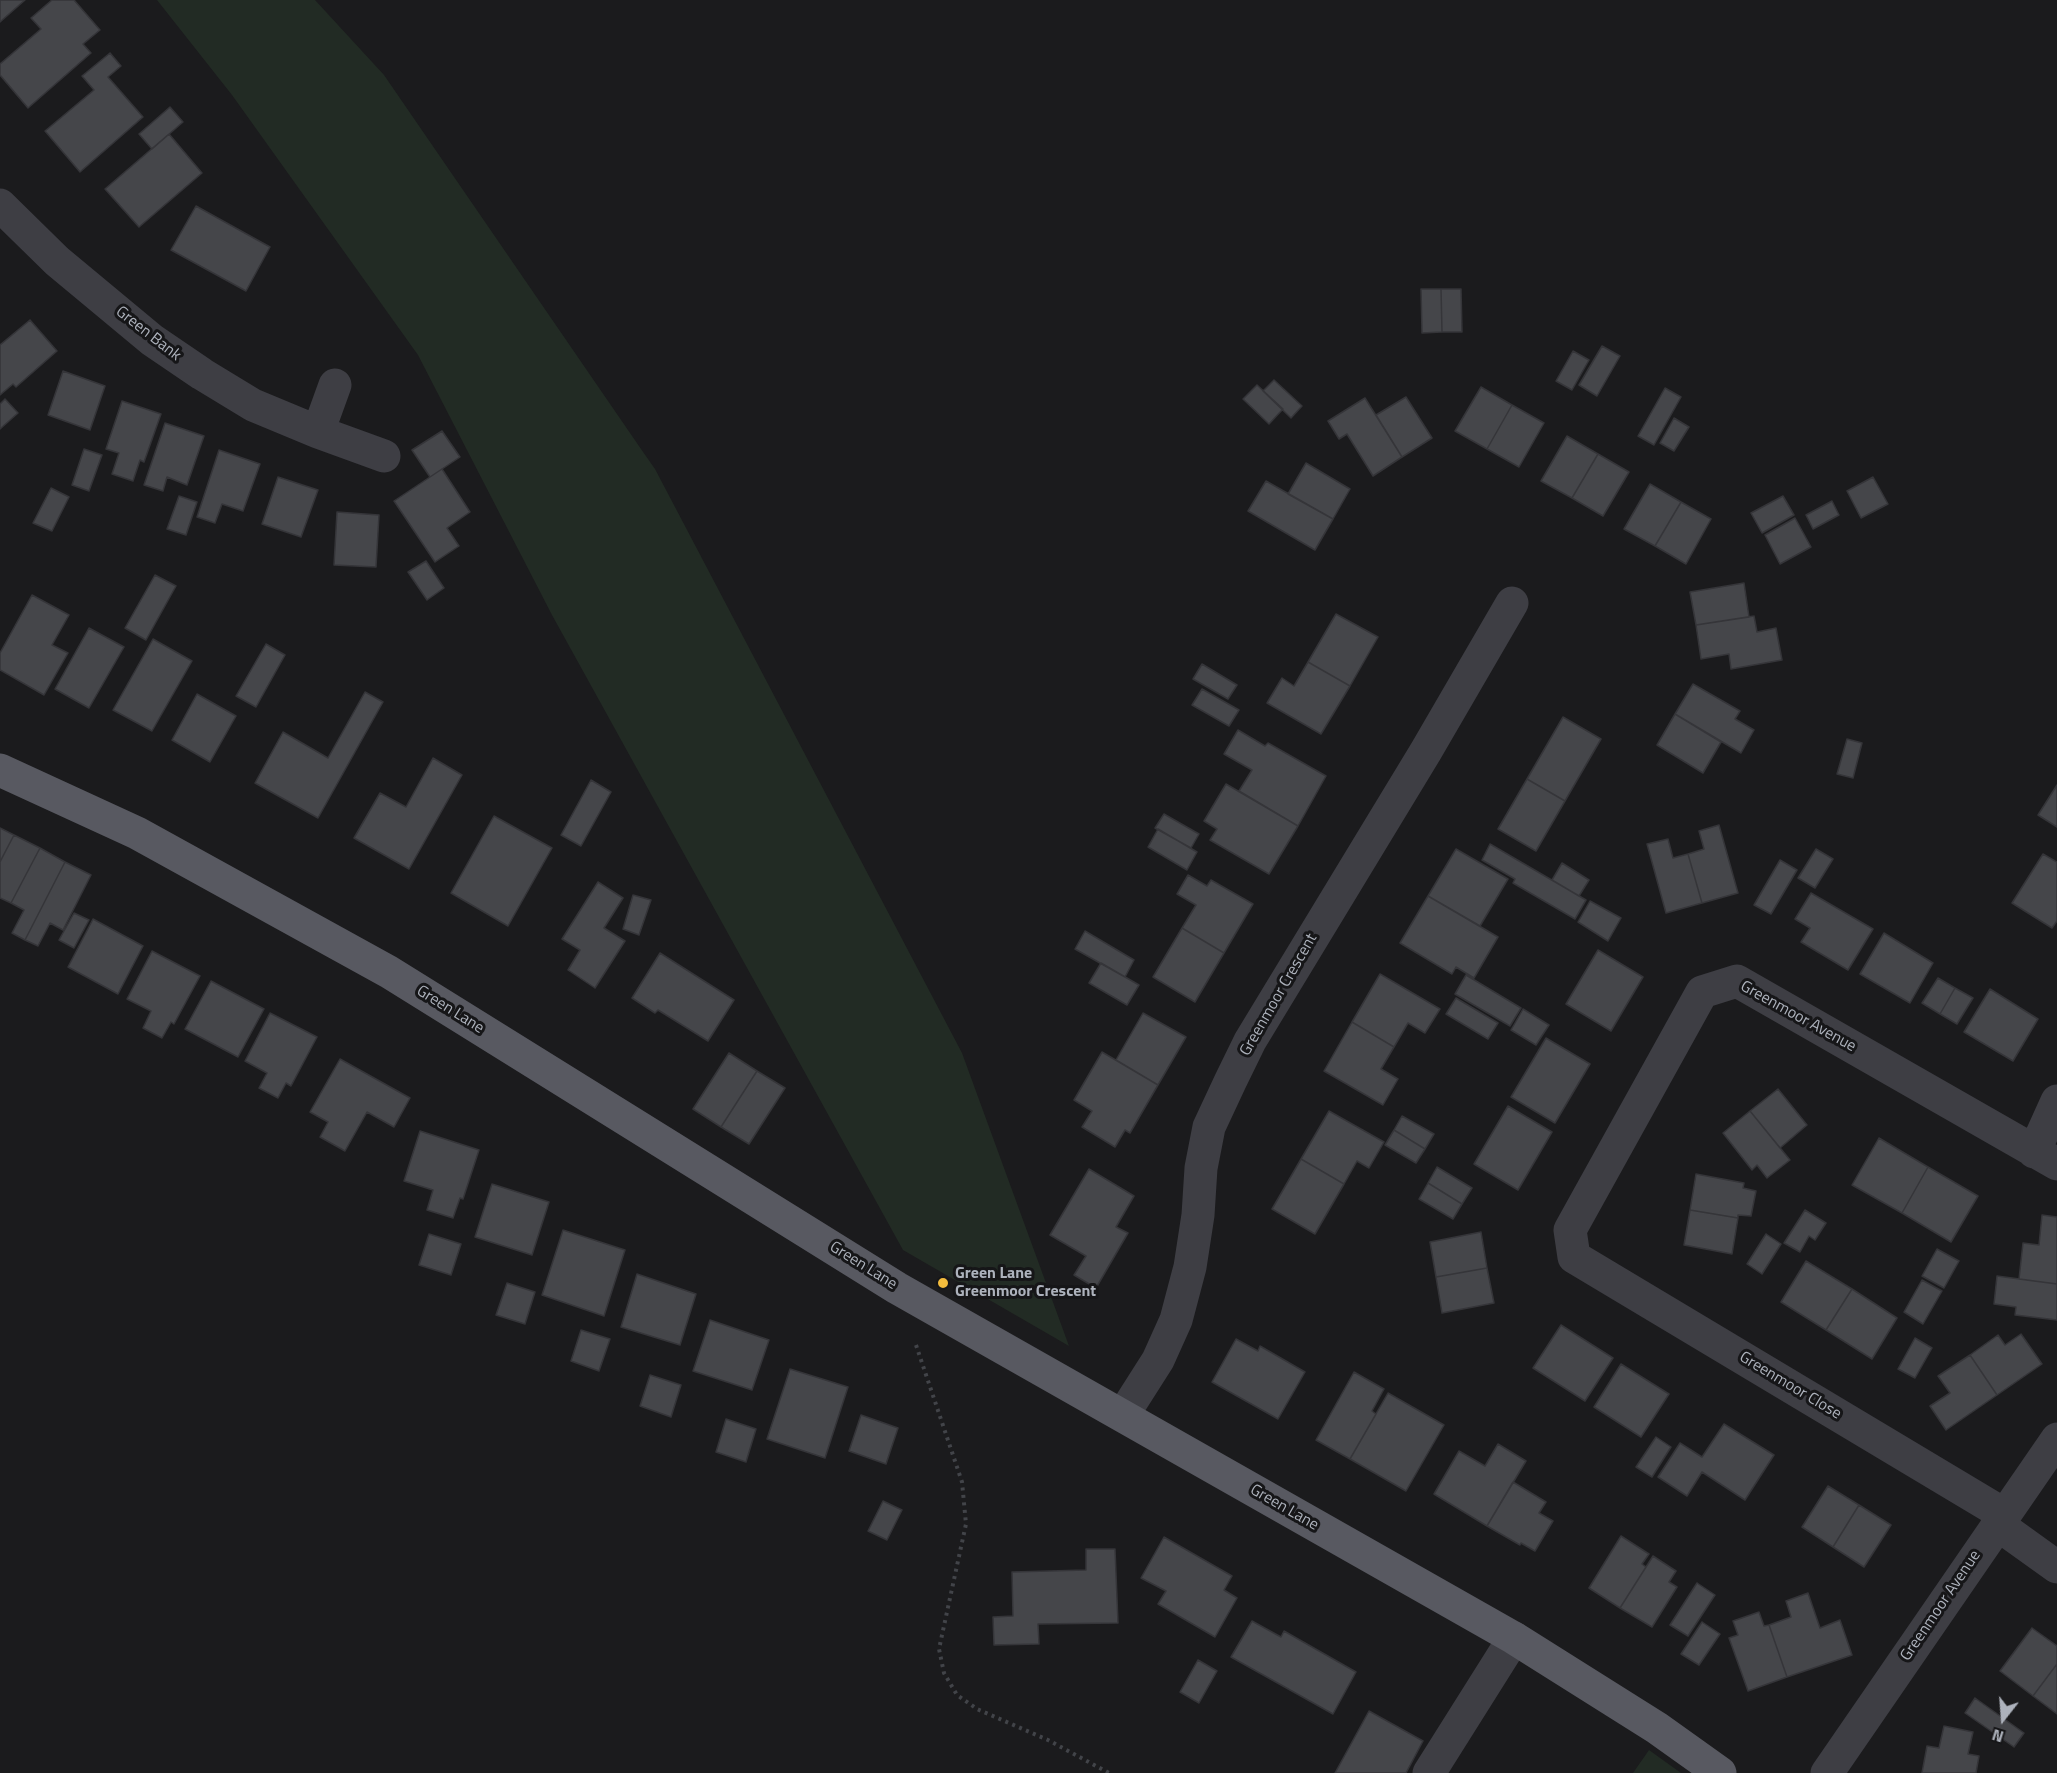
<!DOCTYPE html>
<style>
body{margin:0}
#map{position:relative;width:2057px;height:1773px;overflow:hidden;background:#1b1b1d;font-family:"Titillium Web",sans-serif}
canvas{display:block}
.north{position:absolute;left:1973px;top:1689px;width:60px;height:60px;-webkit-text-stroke:4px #161618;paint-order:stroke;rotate:197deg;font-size:16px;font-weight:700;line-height:24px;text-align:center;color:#adb2bc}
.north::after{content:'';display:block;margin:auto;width:21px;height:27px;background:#adb2bc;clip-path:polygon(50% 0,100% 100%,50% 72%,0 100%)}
</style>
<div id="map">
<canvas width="2057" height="1773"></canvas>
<div class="north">N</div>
</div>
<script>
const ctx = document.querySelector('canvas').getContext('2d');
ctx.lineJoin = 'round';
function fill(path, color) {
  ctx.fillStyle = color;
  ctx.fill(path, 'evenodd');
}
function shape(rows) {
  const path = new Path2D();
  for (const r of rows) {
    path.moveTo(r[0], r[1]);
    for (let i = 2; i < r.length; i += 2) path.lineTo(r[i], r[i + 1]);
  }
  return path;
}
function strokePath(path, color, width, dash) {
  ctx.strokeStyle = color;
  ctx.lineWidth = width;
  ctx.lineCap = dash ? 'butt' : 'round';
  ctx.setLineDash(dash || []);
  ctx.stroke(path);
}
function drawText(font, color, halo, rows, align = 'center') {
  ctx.font = font + ' "Titillium Web",sans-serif';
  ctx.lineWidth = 6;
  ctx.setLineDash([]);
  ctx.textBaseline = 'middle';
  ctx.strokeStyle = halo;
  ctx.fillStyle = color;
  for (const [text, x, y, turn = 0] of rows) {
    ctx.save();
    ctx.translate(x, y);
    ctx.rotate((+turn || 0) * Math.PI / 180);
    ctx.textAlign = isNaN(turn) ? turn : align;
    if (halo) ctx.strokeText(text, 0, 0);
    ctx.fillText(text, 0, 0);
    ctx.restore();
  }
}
fill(shape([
 [157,0,315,0,384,75,641,449,655,469,962,1053,1069,1346,903,1250,552,615,418,355,232,95],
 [1649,1750,1681,1773,1633,1773]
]), '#222b24');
const building = shape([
 [0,0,25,0,0,22,0,0],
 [52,0,74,0,100,30,83,44,91,53,28,108,0,75,0,64,41,29,31,18,52,0],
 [110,53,121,66,108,77,143,117,80,172,45,131,94,90,82,76,110,53],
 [170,107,183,122,152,149,139,134,170,107],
 [169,134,202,173,139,227,105,189,169,134],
 [196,206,270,247,246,291,171,250,196,206],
 [1421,289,1441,289,1442,332,1422,333,1421,289],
 [1441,289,1461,289,1462,332,1442,332,1441,289],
 [30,320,57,351,16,387,13,384,0,395,0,345,30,320],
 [1602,346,1620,356,1597,396,1579,385,1602,346],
 [1573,351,1589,360,1572,390,1556,381,1573,351],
 [63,371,105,386,90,430,48,415,63,371],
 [1274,380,1302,406,1291,418,1263,391,1274,380],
 [1257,385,1283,409,1269,424,1243,399,1257,385],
 [1481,387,1512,405,1487,449,1455,431,1481,387],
 [1665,388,1681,397,1654,445,1638,436,1665,388],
 [1406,397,1432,438,1402,457,1376,415,1406,397],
 [1365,398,1402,457,1373,476,1347,434,1339,439,1328,421,1365,398],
 [5,399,18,413,0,429,0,404,5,399],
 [122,401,161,414,144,462,140,460,133,481,112,474,119,453,106,449,122,401],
 [1512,405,1544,423,1519,467,1487,449,1512,405],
 [1674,418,1689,427,1674,451,1660,443,1674,418],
 [165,423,204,436,187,485,167,477,163,491,144,485,165,423],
 [442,431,460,457,430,477,412,450,442,431],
 [1567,436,1598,454,1572,498,1541,481,1567,436],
 [84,449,102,455,89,491,72,485,84,449],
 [219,450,260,464,243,511,222,504,215,523,197,517,219,450],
 [1598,454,1629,472,1603,516,1572,498,1598,454],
 [1306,463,1350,489,1333,519,1288,494,1306,463],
 [442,469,470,512,447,528,459,546,435,562,394,501,442,469],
 [278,477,318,490,301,537,262,524,278,477],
 [1873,477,1888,504,1861,518,1847,491,1873,477],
 [1266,481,1333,519,1315,550,1248,511,1266,481],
 [1650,484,1681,502,1655,546,1624,529,1650,484],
 [51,488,69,497,52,531,33,523,51,488],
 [179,496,197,502,186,535,167,529,179,496],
 [1783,496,1794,515,1762,533,1751,513,1783,496],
 [1832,501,1839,515,1813,529,1806,515,1832,501],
 [1681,502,1711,519,1686,564,1655,546,1681,502],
 [337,512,379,515,376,567,334,565,337,512],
 [1795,518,1811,547,1780,564,1765,535,1795,518],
 [426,561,444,588,427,600,408,572,426,561],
 [155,575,176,586,146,640,125,628,155,575],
 [1744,583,1749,617,1696,625,1690,592,1744,583],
 [32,595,69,615,52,645,68,653,44,695,0,670,0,653,32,595],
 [1336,614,1378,637,1350,686,1308,662,1336,614],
 [1754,616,1757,632,1776,628,1782,660,1731,669,1729,654,1701,659,1696,625,1754,616],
 [89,628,124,647,89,708,55,689,89,628],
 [153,639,192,661,152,731,113,710,153,639],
 [266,644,285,655,256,707,236,696,266,644],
 [1308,662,1350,686,1321,734,1267,703,1282,678,1294,686,1308,662],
 [1202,664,1237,685,1228,699,1193,679,1202,664],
 [1693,684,1740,711,1735,719,1754,730,1741,753,1675,714,1693,684],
 [1202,689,1239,710,1229,726,1192,705,1202,689],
 [365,692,383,702,318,818,255,783,283,732,328,758,365,692],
 [197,694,236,716,210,762,172,740,197,694],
 [1675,714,1721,742,1703,773,1657,745,1675,714],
 [1563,717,1601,739,1565,801,1527,779,1563,717],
 [1238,730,1265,746,1268,743,1326,776,1298,826,1239,791,1252,770,1224,754,1238,730],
 [1847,739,1862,743,1853,778,1837,774,1847,739],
 [433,758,462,775,409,869,354,838,380,793,406,807,433,758],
 [1527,779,1565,801,1536,851,1498,829,1527,779],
 [591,780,611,792,581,846,561,835,591,780],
 [1226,784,1298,826,1269,874,1210,840,1217,829,1204,821,1226,784],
 [2057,785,2057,827,2038,815,2057,785],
 [1164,814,1199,834,1191,848,1155,828,1164,814],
 [494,816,552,848,508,926,451,893,494,816],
 [1719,825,1738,893,1702,903,1688,854,1704,849,1699,831,1719,825],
 [0,828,14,835,0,862,0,828],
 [1158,829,1197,852,1187,870,1148,847,1158,829],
 [14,835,40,848,11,903,0,898,0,862,14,835],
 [1668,839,1673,858,1688,854,1702,903,1666,913,1647,844,1668,839],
 [1490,844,1586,900,1575,919,1513,883,1515,879,1482,860,1490,844],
 [40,848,65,862,25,940,12,933,24,910,11,903,40,848],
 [1456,849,1508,879,1480,926,1428,896,1456,849],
 [1816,849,1833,859,1815,888,1798,878,1816,849],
 [2043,854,2057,862,2057,921,2052,928,2012,903,2043,854],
 [1780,860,1797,870,1771,914,1754,905,1780,860],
 [65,862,91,875,63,930,50,923,38,946,25,940,65,862],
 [1562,863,1589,880,1579,896,1552,880,1562,863],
 [1188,875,1207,886,1211,880,1253,904,1224,953,1182,928,1196,905,1177,894,1188,875],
 [598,882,623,898,604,928,625,941,595,988,568,970,580,950,562,939,598,882],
 [1811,893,1873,929,1848,970,1801,942,1810,928,1795,919,1811,893],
 [633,895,651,900,639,935,623,929,633,895],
 [1428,896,1498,937,1474,978,1456,967,1452,974,1400,943,1428,896],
 [1590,901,1621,918,1608,941,1578,922,1590,901],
 [74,913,89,920,74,948,59,940,74,913],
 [93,919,143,946,118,994,68,967,93,919],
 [1182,928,1224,953,1195,1002,1153,977,1182,928],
 [1085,931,1134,960,1125,977,1075,949,1085,931],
 [1884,933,1933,963,1910,1003,1860,974,1884,933],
 [1598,950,1643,977,1611,1031,1566,1004,1598,950],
 [152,951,200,976,174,1024,171,1022,162,1038,143,1028,151,1011,127,999,152,951],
 [660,953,734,1000,708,1041,658,1010,655,1013,632,998,660,953],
 [1101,963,1139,985,1127,1005,1089,983,1101,963],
 [1380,974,1440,1009,1425,1033,1408,1023,1394,1047,1352,1022,1380,974],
 [1466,975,1521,1008,1510,1026,1455,994,1466,975],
 [1938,978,1955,988,1940,1014,1922,1003,1938,978],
 [211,981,264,1009,238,1057,185,1029,211,981],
 [1955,988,1973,998,1957,1024,1940,1014,1955,988],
 [1990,989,2038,1019,2013,1061,1964,1032,1990,989],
 [1456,998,1498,1023,1488,1039,1446,1014,1456,998],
 [1523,1009,1549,1025,1536,1045,1511,1030,1523,1009],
 [270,1013,317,1037,291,1086,286,1083,278,1098,259,1088,267,1073,245,1061,270,1013],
 [1143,1013,1186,1037,1158,1085,1116,1060,1143,1013],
 [1352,1022,1394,1047,1381,1069,1398,1079,1383,1105,1324,1071,1352,1022],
 [1546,1038,1590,1064,1555,1123,1511,1097,1546,1038],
 [1102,1052,1158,1085,1130,1133,1125,1130,1115,1147,1082,1127,1092,1111,1074,1100,1102,1052],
 [729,1053,757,1071,721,1127,693,1109,729,1053],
 [340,1059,410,1098,394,1127,367,1112,345,1151,320,1137,328,1122,310,1112,340,1059],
 [757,1071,785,1088,749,1144,721,1127,757,1071],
 [1778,1089,1807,1125,1780,1148,1750,1111,1778,1089],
 [1508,1106,1552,1132,1518,1190,1474,1164,1508,1106],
 [1329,1111,1384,1142,1369,1168,1357,1161,1344,1184,1301,1159,1329,1111],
 [1750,1111,1790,1160,1767,1178,1757,1165,1752,1170,1723,1133,1750,1111],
 [1402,1116,1434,1134,1425,1149,1394,1130,1402,1116],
 [1394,1130,1425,1149,1416,1163,1385,1145,1394,1130],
 [420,1131,479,1150,463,1199,460,1198,453,1218,427,1210,433,1190,404,1181,420,1131],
 [1879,1138,1928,1167,1902,1213,1852,1185,1879,1138],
 [1301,1159,1344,1184,1315,1234,1272,1209,1301,1159],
 [1437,1167,1472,1188,1462,1204,1428,1183,1437,1167],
 [1928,1167,1978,1196,1951,1242,1902,1213,1928,1167],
 [1089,1169,1134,1196,1116,1227,1128,1233,1096,1288,1074,1275,1086,1256,1050,1235,1089,1169],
 [1696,1174,1744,1183,1743,1188,1756,1191,1751,1216,1738,1215,1738,1218,1690,1210,1696,1174],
 [1428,1183,1462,1204,1453,1219,1419,1199,1428,1183],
 [492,1184,549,1202,532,1255,475,1237,492,1184],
 [1690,1210,1738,1218,1732,1254,1684,1245,1690,1210],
 [1805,1210,1826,1223,1815,1240,1809,1236,1800,1252,1784,1243,1805,1210],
 [2042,1215,2057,1217,2057,1284,2019,1279,2023,1243,2039,1245,2042,1215],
 [563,1230,625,1250,604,1316,542,1295,563,1230],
 [1481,1232,1487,1268,1436,1277,1430,1242,1481,1232],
 [429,1234,461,1244,451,1275,419,1265,429,1234],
 [1766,1234,1781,1244,1762,1274,1747,1264,1766,1234],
 [1937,1249,1959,1261,1944,1288,1922,1276,1937,1249],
 [1806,1261,1852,1289,1826,1330,1781,1302,1806,1261],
 [1487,1268,1494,1303,1442,1313,1436,1277,1487,1268],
 [637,1274,696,1294,680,1345,621,1327,637,1274],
 [1997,1276,2057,1284,2057,1320,2015,1315,2016,1307,1994,1304,1997,1276],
 [1922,1280,1942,1291,1923,1324,1904,1312,1922,1280],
 [507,1283,535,1292,525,1324,496,1315,507,1283],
 [1852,1289,1897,1318,1872,1359,1826,1330,1852,1289],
 [710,1320,769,1340,752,1390,693,1371,710,1320],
 [1561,1325,1613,1358,1585,1401,1533,1368,1561,1325],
 [581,1330,610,1339,599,1371,571,1361,581,1330],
 [2021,1334,2042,1364,1997,1395,1970,1355,1998,1335,2005,1345,2021,1334],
 [1915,1338,1932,1348,1915,1378,1898,1369,1915,1338],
 [1236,1339,1258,1351,1260,1346,1305,1372,1278,1419,1212,1382,1236,1339],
 [1970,1355,1997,1395,1946,1430,1930,1406,1950,1393,1938,1376,1970,1355],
 [1621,1364,1669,1394,1641,1437,1594,1407,1621,1364],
 [790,1369,848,1387,825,1458,767,1439,790,1369],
 [1354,1372,1384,1389,1372,1411,1376,1414,1350,1459,1316,1440,1354,1372],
 [650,1375,681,1385,671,1417,640,1406,650,1375],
 [1388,1393,1444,1425,1406,1491,1350,1459,1388,1393],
 [861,1415,898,1428,886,1464,849,1451,861,1415],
 [726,1419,756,1429,746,1462,716,1452,726,1419],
 [1724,1424,1774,1455,1745,1500,1702,1472,1687,1496,1658,1477,1680,1443,1702,1457,1724,1424],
 [1656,1437,1671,1447,1652,1477,1636,1467,1656,1437],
 [1498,1444,1526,1461,1487,1526,1434,1494,1459,1451,1485,1466,1498,1444],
 [1513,1482,1546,1502,1539,1513,1553,1521,1535,1551,1521,1543,1520,1545,1487,1526,1513,1482],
 [1828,1486,1859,1505,1833,1547,1802,1527,1828,1486],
 [883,1501,902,1510,887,1540,868,1531,883,1501],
 [1859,1505,1891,1525,1864,1567,1833,1547,1859,1505],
 [1621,1536,1649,1554,1642,1564,1646,1567,1620,1608,1589,1588,1621,1536],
 [1164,1537,1232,1576,1224,1590,1237,1598,1215,1637,1158,1604,1166,1591,1141,1578,1164,1537],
 [1086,1549,1115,1549,1118,1623,1038,1624,1039,1644,994,1645,993,1617,1013,1616,1012,1572,1086,1570,1086,1549],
 [1653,1556,1676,1571,1669,1582,1677,1587,1652,1627,1620,1608,1653,1556],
 [1697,1583,1715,1595,1688,1636,1670,1625,1697,1583],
 [1808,1593,1820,1628,1840,1620,1852,1655,1787,1677,1769,1625,1791,1617,1786,1601,1808,1593],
 [1759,1612,1764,1626,1769,1625,1787,1677,1748,1691,1729,1638,1738,1635,1733,1621,1759,1612],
 [1252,1621,1281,1637,1284,1631,1356,1672,1333,1714,1231,1657,1252,1621],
 [1702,1622,1720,1634,1699,1665,1681,1654,1702,1622],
 [2032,1628,2057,1646,2057,1664,2033,1696,2000,1671,2032,1628],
 [1198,1660,1217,1671,1199,1703,1180,1692,1198,1660],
 [2057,1664,2057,1714,2033,1696,2057,1664],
 [1975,1698,2024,1733,2014,1747,1965,1713,1975,1698],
 [1369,1711,1423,1741,1406,1773,1335,1773,1369,1711],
 [1944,1726,1973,1732,1968,1754,1979,1756,1976,1773,1922,1773,1927,1746,1939,1748,1944,1726]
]);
fill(building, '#45464a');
strokePath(building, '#353539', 1.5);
strokePath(shape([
 [916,1345,962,1482,966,1524,939,1649,944,1673,957,1695,977,1709,1048,1740,1109,1773]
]), '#424449', 4, [3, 4.5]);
strokePath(shape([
 [0,205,57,261,152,340,202,374,253,405,318,432,384,456],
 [318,432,335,385],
 [2034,1152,2057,1101],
 [1123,1415,1158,1360,1176,1320,1190,1267,1198,1215,1201,1168,1209,1127,1230,1082,1250,1041,1426,751,1512,603],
 [2005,1515,1574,1257,1570,1230,1702,992,1737,981,2057,1164],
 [1997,1524,2057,1567],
 [1429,1773,1514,1638],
 [1827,1773,2057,1439]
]), '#3e3e44', 33);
strokePath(shape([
 [0,770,137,833,389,972,897,1288,1514,1638,1657,1728,1720,1773]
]), '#585961', 33);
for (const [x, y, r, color] of [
 [943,1283,6,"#f3bc3d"]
]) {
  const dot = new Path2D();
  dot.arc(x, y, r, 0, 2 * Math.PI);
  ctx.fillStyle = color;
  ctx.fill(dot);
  strokePath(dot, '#161618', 2);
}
drawText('16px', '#adb2bc', '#161618', [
 ["Green Bank",148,334,38],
 ["Greenmoor Crescent",1279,995,-60],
 ["Green Lane",450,1010,32],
 ["Greenmoor Avenue",1798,1017,29],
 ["Green Lane",863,1266,32],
 ["Greenmoor Close",1790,1386,31],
 ["Green Lane",1284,1508,30],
 ["Greenmoor Avenue",1941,1606,-56]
]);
drawText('bold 16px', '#adb2bc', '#161618', [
 ["Green Lane",955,1274],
 ["Greenmoor Crescent",955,1292]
], 'left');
</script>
